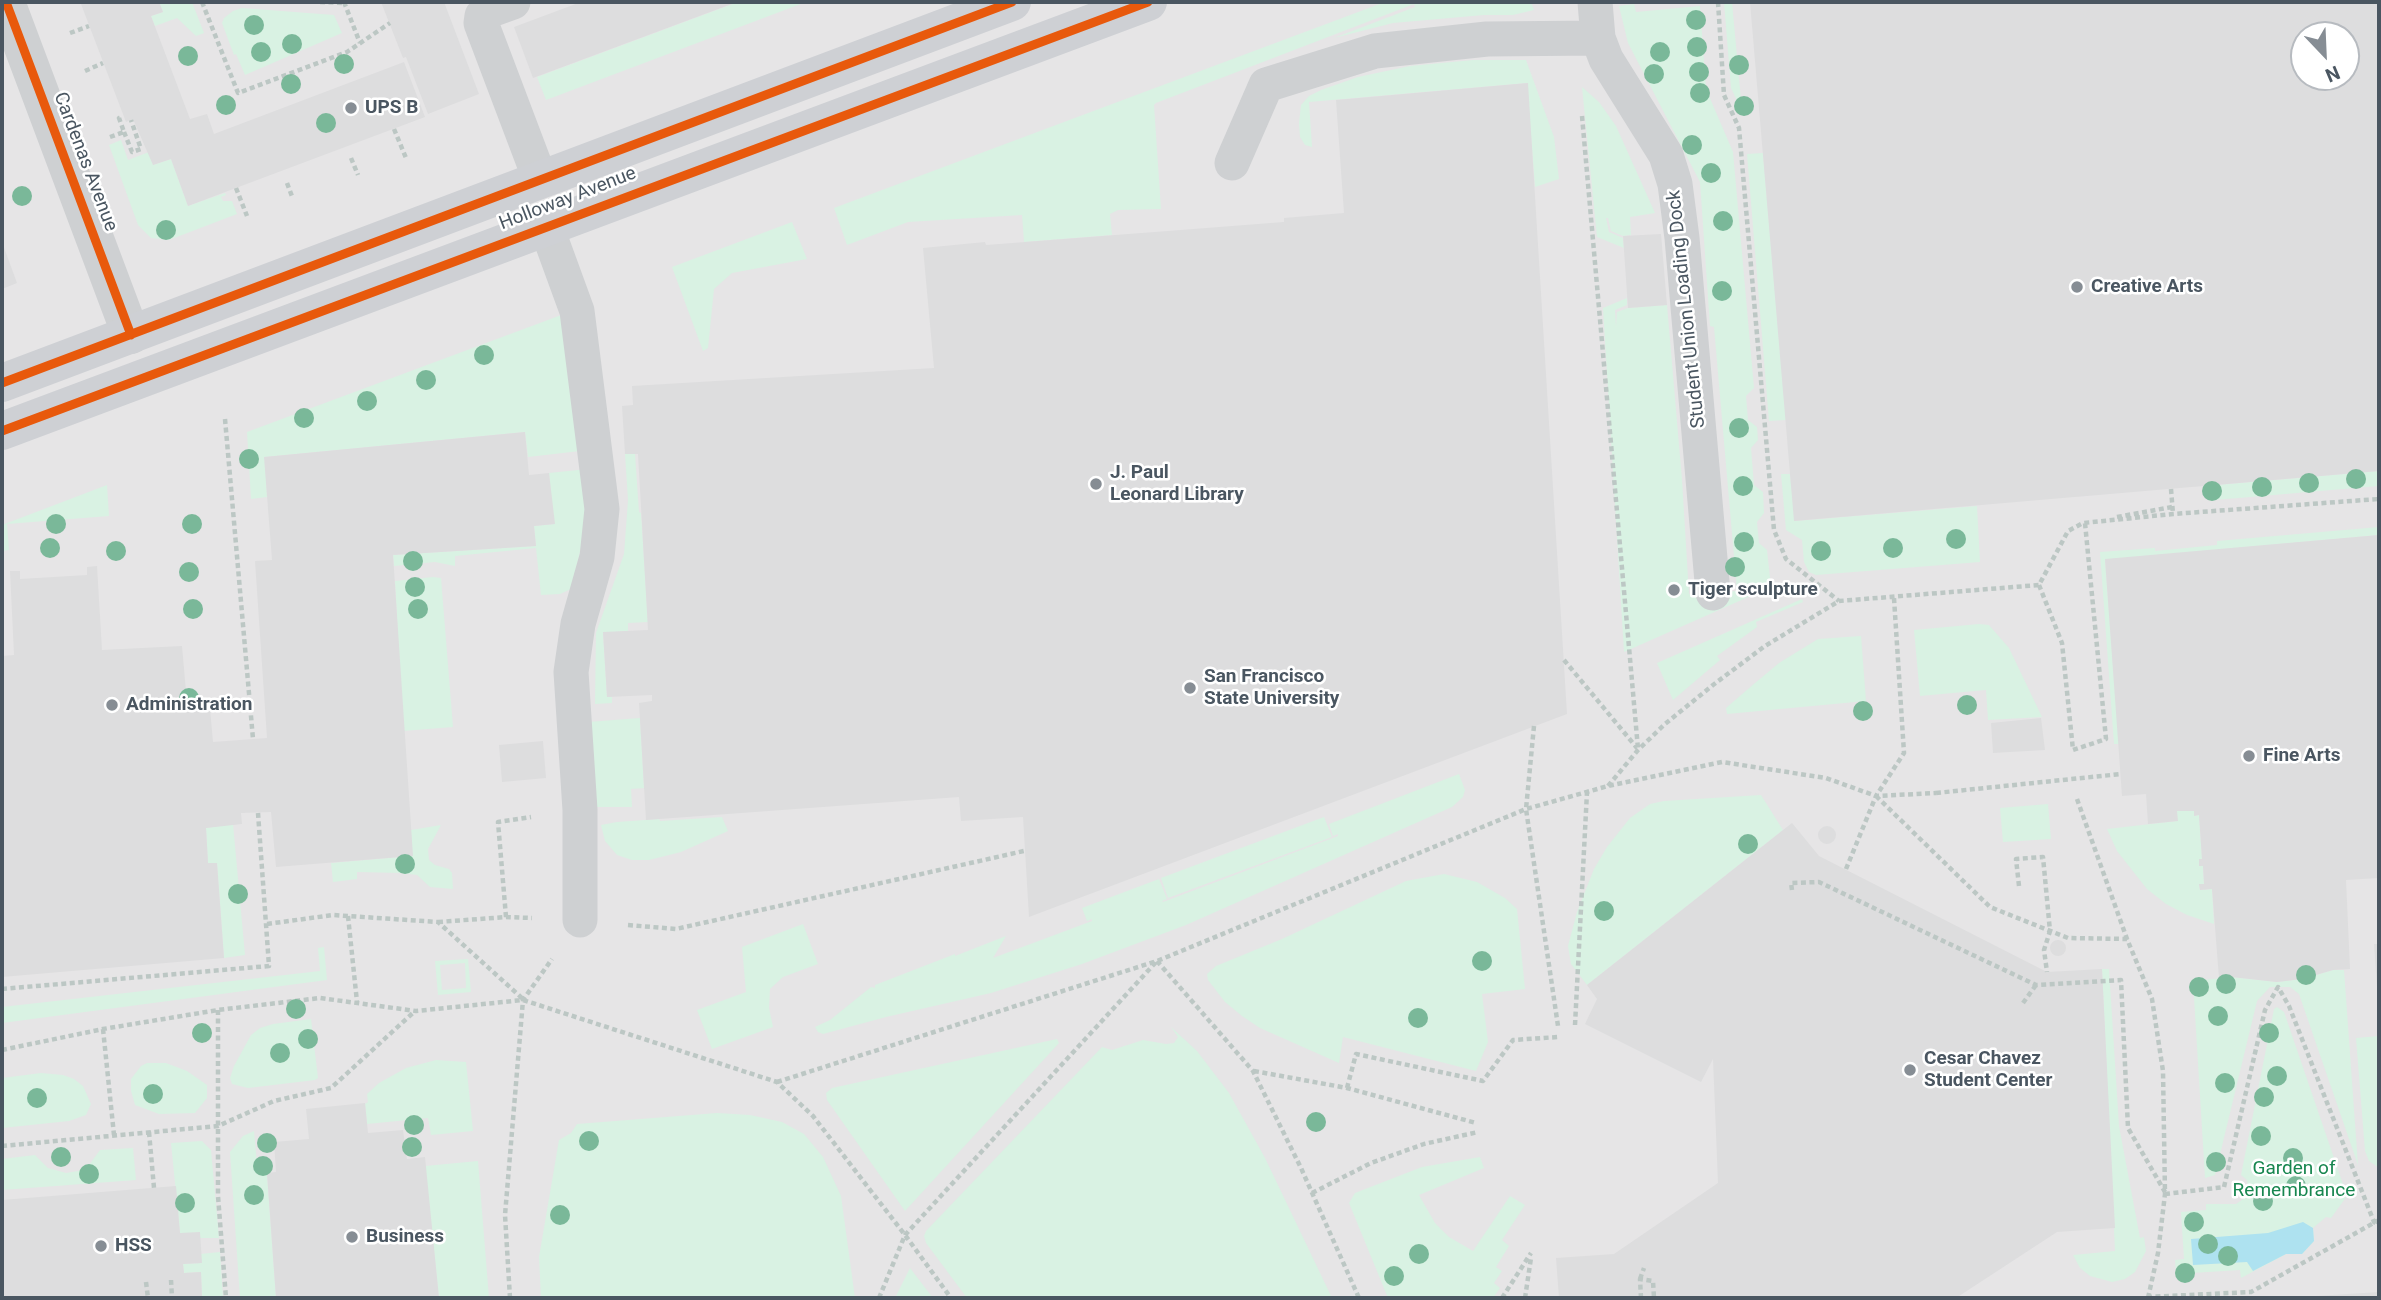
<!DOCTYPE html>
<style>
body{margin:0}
#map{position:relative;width:2381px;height:1300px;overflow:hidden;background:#f4f4f4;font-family:Roboto,sans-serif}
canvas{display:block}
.frame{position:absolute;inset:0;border:4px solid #4a5661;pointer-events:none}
.north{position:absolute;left:2290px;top:21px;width:70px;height:70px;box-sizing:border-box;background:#fff;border:2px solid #b7bbc0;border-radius:50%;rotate:157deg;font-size:19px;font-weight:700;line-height:28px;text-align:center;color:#4a5661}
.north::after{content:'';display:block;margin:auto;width:24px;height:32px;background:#868d94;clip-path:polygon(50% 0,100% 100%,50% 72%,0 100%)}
</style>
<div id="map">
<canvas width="2381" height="1300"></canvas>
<div class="frame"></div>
<div class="north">N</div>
</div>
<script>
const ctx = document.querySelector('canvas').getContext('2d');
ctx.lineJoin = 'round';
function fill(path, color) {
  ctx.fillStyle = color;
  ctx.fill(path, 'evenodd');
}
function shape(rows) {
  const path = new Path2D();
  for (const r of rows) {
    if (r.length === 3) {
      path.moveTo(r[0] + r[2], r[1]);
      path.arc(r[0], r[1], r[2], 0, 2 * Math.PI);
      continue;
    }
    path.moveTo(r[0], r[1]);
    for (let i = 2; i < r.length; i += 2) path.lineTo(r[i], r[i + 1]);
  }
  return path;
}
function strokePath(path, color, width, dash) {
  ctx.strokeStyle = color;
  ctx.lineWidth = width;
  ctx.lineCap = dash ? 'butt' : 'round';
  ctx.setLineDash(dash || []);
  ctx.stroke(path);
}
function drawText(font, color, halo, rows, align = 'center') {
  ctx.font = font + ' Roboto,sans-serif';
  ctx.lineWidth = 5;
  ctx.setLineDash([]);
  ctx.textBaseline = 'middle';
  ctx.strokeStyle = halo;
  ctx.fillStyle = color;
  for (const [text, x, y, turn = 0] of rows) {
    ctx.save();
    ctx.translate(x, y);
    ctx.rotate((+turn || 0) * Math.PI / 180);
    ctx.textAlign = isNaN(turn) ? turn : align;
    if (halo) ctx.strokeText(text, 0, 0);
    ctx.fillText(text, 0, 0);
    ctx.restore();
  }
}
fill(shape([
 [2,2,2379,2,2379,1298,2,1298],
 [2304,35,2346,35,2346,77,2304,77]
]), '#e6e5e6');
fill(shape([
 [159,2,192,2,204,33,196,36,177,18,155,26,151,16,163,12],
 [738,2,806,2,546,100,537,77],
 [1385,2,1531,2,1534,10,1513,15,1484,15,1393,23,1334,38,1415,7,1414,4,1156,103,1154,105,1161,209,1118,210,1110,214,1112,235,1024,242,1022,215,908,222,847,245,834,208],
 [1724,2,1732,2,1742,111,1731,88],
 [1634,4,1636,12,1700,6,1706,89,1733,152,1754,388,1746,396,1748,420,1757,427,1758,440,1751,448,1754,485,1763,492,1764,513,1757,522,1759,543,1767,550,1771,587,1624,652,1603,308,1627,298,1627,305,1615,310,1616,327,1617,312,1628,308,1667,305,1682,480,1689,594,1737,591,1714,327,1710,326,1700,182,1628,43,1619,6],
 [242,8,334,15,342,33,245,75,236,54,234,55,222,23,224,18,233,11],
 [1473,60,1526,60,1554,137,1559,179,1535,187,1527,83,1309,102,1312,147,1305,145,1300,137,1299,123,1301,105,1309,96,1321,90,1358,77,1410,66],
 [1582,87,1599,102,1616,126,1655,213,1630,217,1631,235,1623,236,1611,231,1608,218,1606,218,1609,232,1623,238,1624,248,1597,237],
 [121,140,128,160,149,152,153,165,171,159,188,206,225,193,226,195,221,197,223,201,232,201,237,214,169,240,151,238,138,225,109,145],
 [1763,153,1786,420,1769,421,1747,154],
 [792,222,807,259,732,273,714,289,708,348,703,351,672,267],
 [564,314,580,451,528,457,525,432,265,457,267,497,251,499,247,432],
 [625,454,635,454,639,512,641,513,648,622,628,623,628,631,603,633,607,697,612,697,612,703,595,704,596,633,624,554,628,500],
 [588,469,591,507,571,589,560,594,541,595,536,548,455,556,455,566,435,562,394,566,393,555,536,546,534,526,554,524,549,473],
 [2379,471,2378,486,2239,498,2213,500,2212,494,2205,495,2205,486],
 [1781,474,1790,474,1795,521,1977,506,1980,562,1816,575,1809,572,1804,562,1802,540,1786,530],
 [107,485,109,516,7,524,9,550,2,551,2,525],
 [2379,527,2379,535,2105,560,2119,744,2114,744,2100,552,2155,548,2155,551,2217,545,2217,541],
 [433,577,441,578,453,727,403,731,395,581],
 [1802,599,1803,602,1756,622,1757,627,1717,656,1720,660,1673,700,1657,663],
 [1979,624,1989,625,2009,648,2042,717,1988,720,1986,690,1920,696,1914,630],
 [1861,636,1866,701,1727,714,1726,708,1755,683,1779,663,1818,639],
 [640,718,644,788,631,789,632,807,594,807,588,722],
 [1459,774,1465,790,1463,797,1452,807,1186,925,1082,964,991,993,886,1017,823,1034,818,1032,815,1027,830,1020,871,987,875,988,875,985,955,954,955,956,1006,936,993,958,1092,921,1092,919,1087,921,1082,908,1159,879,1167,899,1162,901,1163,902,1338,836,1338,834,1333,836,1329,824],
 [1761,795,1783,830,1587,985,1571,964,1568,946,1577,912,1594,869,1607,847,1630,818,1650,804,1664,801],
 [2048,804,2051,839,2003,842,2000,808],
 [2177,811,2194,811,2194,816,2199,815,2202,859,2199,860,2199,865,2203,866,2204,884,2199,885,2200,890,2212,889,2214,924,2187,915,2166,904,2147,889,2117,851,2107,829,2177,821],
 [722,817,728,831,681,852,649,860,632,860,617,855,605,841,601,825,617,822,659,819,660,821],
 [1324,817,1332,837,1168,898,1161,878],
 [233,824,245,955,224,958,217,863,208,863,206,828],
 [441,825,428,849,429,860,435,865,449,869,452,873,453,889,430,887,417,875,401,873,357,872,357,879,333,882,331,863,412,856,411,830],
 [1444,874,1477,882,1505,898,1517,909,1525,989,1482,994,1488,1042,1476,1071,1343,1037,1339,1063,1260,1028,1242,1016,1225,1002,1208,980,1207,974,1216,966,1282,939,1406,881],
 [803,924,818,964,783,977,770,989,769,1008,773,1027,712,1049,697,1010,746,992,742,947],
 [324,947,327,980,2,1023,2,1007,320,971,318,948],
 [468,959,471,992,438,995,435,961],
 [465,963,466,988,442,990,440,965],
 [2102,969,2109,969,2119,1126,2140,1238,2144,1237,2146,1251,2135,1272,2125,1279,2112,1282,2090,1276,2080,1268,2073,1255,2115,1251],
 [2333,970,2344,970,2358,1165,2299,994,2290,987,2270,987,2257,1001,2215,1175,2205,1178,2193,981,2232,977,2277,982,2302,979],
 [2277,1007,2284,1012,2347,1196,2331,1218,2326,1217,2313,1228,2314,1241,2302,1254,2286,1254,2241,1278,2240,1270,2176,1274,2175,1260,2184,1259,2181,1212,2206,1210,2206,1204,2236,1204,2249,1195,2247,1180,2241,1175,2274,1009],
 [311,1019,318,1078,315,1080,248,1088,232,1084,230,1078,234,1066,251,1035,260,1028,273,1024],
 [1171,1027,1197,1051,1229,1093,1265,1158,1332,1298,967,1298,926,1243,924,1236,926,1231,1102,1047,1112,1050,1143,1040,1166,1044,1174,1043,1178,1037],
 [2379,1036,2379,1168,2369,1161,2365,1151,2356,1038],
 [1057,1039,1059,1043,905,1211,827,1100,826,1093,832,1088],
 [436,1060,466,1062,473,1131,431,1135,428,1118,367,1124,365,1104,368,1102,367,1094,379,1083,406,1068],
 [147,1063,166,1063,187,1071,207,1085,207,1098,195,1113,159,1114,135,1105,131,1091,131,1079,141,1066],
 [41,1073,63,1075,74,1079,83,1086,91,1104,86,1115,69,1121,2,1128,2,1078],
 [717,1113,750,1115,782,1122,804,1134,823,1157,841,1196,855,1298,541,1298,539,1257,559,1140,571,1133,577,1124],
 [254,1131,258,1175,267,1175,276,1298,240,1298,230,1152,243,1136],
 [202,1141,211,1150,219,1238,200,1238,180,1233,171,1143],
 [133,1148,136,1180,2,1190,2,1159,35,1155,48,1168,66,1173,78,1171,89,1165,100,1150],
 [1480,1157,1484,1168,1419,1195,1435,1223,1449,1237,1473,1251,1510,1196,1525,1205,1502,1240,1509,1246,1496,1267,1502,1271,1494,1283,1500,1288,1493,1298,1388,1298,1349,1203,1355,1193,1422,1167],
 [478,1161,489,1298,439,1298,425,1166],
 [220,1252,223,1298,202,1298,201,1272,184,1273,183,1264,201,1263,200,1254],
 [910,1268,933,1298,895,1298]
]), '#d9f2e3');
fill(shape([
 [2303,1222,2313,1228,2314,1241,2302,1254,2286,1254,2253,1271,2247,1262,2193,1265,2191,1239,2268,1233]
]), '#aee2f0');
fill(shape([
 [86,2,159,2,163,12,151,16,190,119,207,114,214,134,404,62,425,117,188,206,171,159,153,165,133,119,126,122,81,4],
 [381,2,444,2,479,94,428,114,406,57,403,58],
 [581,2,737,2,533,78,514,27],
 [1750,2,2379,2,2379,471,1794,521],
 [2304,35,2346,35,2346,77,2304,77],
 [1528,83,1567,714,1029,917,1023,817,961,821,959,797,646,820,639,703,652,701,652,695,607,697,603,632,648,630,638,454,625,454,622,406,633,405,632,386,934,368,923,248,985,242,986,245,1284,222,1284,218,1344,213,1336,100],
 [1661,234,1667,305,1628,308,1623,236],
 [2,242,17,283,2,289],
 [525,432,529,475,549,473,555,524,534,526,536,546,393,555,413,856,276,867,271,812,241,813,242,824,206,828,208,863,217,863,224,958,2,977,2,656,14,655,10,571,20,571,20,579,87,575,87,567,97,566,102,650,182,646,187,703,222,699,222,708,210,709,213,742,267,738,255,561,272,560,264,457],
 [2379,535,2379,878,2346,880,2350,969,2333,970,2302,979,2277,982,2232,977,2219,978,2212,889,2200,890,2199,884,2204,884,2203,866,2199,866,2199,859,2202,859,2199,815,2194,816,2194,811,2177,811,2178,821,2148,824,2146,794,2122,796,2105,559],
 [2041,718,2045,750,1993,753,1991,723],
 [543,741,546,778,502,782,499,745],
 [1792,823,1819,856,2047,972,2102,969,2115,1228,2057,1232,1956,1298,1559,1298,1556,1258,1614,1254,1718,1183,1713,1059,1701,1082,1585,1024,1597,999,1587,985],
 [1827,835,9],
 [2058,948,8],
 [2374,944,2379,944,2379,986,2377,986],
 [365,1103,368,1133,403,1130,407,1159,425,1157,439,1298,276,1298,267,1173,276,1172,274,1142,309,1139,306,1109],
 [176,1186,180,1233,200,1232,202,1263,183,1264,184,1273,201,1272,202,1298,2,1298,2,1200],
 [2379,1292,2379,1298,2317,1298,2316,1296]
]), '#ddddde');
strokePath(shape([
 [202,2,238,93,347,52,390,23],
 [320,2,344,3],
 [344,2,360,43],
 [1718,2,1724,95,1739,128,1774,530,1786,559,1839,601],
 [70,33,89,26],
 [85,71,103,63],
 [1582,116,1638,749],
 [394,129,406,158],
 [124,132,132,152,141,149,131,120],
 [110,137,124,132,119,118,123,117],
 [351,158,358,175],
 [287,183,293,199],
 [236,188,247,216],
 [225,419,253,739],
 [2171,489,2173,514],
 [2117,517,2172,507],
 [2039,585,2062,643,2073,750,2106,739,2085,523],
 [1564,660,1637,748],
 [1534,726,1526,809,1558,1026],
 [1608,786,1638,750,1665,724,1713,685,1765,646,1839,601,2039,585,2068,531,2083,523,2173,514,2379,499],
 [1876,796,1990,907,2068,938,2127,939],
 [2077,799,2127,939,2152,999,2163,1071,2165,1194,2158,1253,2148,1298],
 [1846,869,1876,796,1904,753,1894,598],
 [2019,886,2016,859,2043,857,2050,931,2044,950,2047,972],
 [1792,890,1791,883,1819,882,2036,985,2121,980,2128,1128,2165,1192],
 [348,916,357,1002],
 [506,917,498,822,531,817],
 [438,922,506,917,532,918],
 [267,924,333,915,438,922,523,999],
 [628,925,676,929,1024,851],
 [1157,961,1253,1071,1301,1168,1359,1298],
 [2,989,269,966,258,813],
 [2023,1003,2036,985],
 [218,1010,218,1196,226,1298],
 [1575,1025,1587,792],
 [103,1029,114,1135],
 [2,1050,103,1029,218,1010,320,998,416,1011,523,1000,777,1082,813,1116,905,1235,951,1298],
 [1254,1071,1347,1088,1476,1123],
 [777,1082,1157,961,1526,809,1608,786,1722,762,1826,778,1876,796,1936,793],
 [1347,1088,1356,1054,1483,1081,1513,1040,1558,1037],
 [149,1132,154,1188],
 [2,1146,218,1126,274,1101,331,1088,415,1011],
 [1312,1193,1371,1163,1424,1144,1478,1132],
 [2165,1194,2224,1187,2265,1010,2278,987,2289,1006,2374,1222,2379,1225],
 [1640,1279,1644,1268],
 [171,1280,172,1298],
 [146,1282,148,1298],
 [2147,1297,2251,1292,2379,1220],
 [510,1298,505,1215,523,1000,552,959],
 [879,1298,905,1235,1157,961],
 [1502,1298,1531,1253],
 [1525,1298,1531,1258],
 [1641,1298,1640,1279,1653,1281,1654,1298]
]), '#bcc7c4', 4.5, [5, 3.5]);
strokePath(shape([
 [513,2,488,11,482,16,481,23,540,179],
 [1595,2,1598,38,1606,59,1666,155,1675,184,1682,238,1713,593],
 [1232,163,1266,85,1375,51,1487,39,1598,38],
 [546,226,577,311,602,509,597,557,578,624,571,672,580,810,580,920]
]), '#ced0d2', 35);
strokePath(shape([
 [6,2,131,335]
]), '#ced0d2', 38);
strokePath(shape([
 [2,383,1012,2],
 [2,431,1148,2]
]), '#ced0d4', 38);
strokePath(shape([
 [1936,793,2121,774]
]), '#bcc7c4', 4.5, [5, 3.5]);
strokePath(shape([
 [6,2,131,335],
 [2,383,1012,2],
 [2,431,1148,2]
]), '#e8590c', 9);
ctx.fillStyle = '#7ab899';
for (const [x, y] of [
 [1696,20],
 [254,25],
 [292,44],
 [1697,47],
 [261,52],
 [1660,52],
 [188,56],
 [344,64],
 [1739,65],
 [1699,72],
 [1654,74],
 [291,84],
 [1700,93],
 [226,105],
 [1744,106],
 [326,123],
 [1692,145],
 [1711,173],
 [22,196],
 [1723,221],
 [166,230],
 [1722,291],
 [484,355],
 [426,380],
 [367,401],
 [304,418],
 [1739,428],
 [249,459],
 [2356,479],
 [2309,483],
 [1743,486],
 [2262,487],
 [2212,491],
 [56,524],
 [192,524],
 [1956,539],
 [1744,542],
 [50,548],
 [1893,548],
 [116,551],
 [1821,551],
 [413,561],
 [1735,567],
 [189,572],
 [415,587],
 [193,609],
 [418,609],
 [189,698],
 [1967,705],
 [1863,711],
 [1748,844],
 [405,864],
 [238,894],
 [1604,911],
 [1482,961],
 [2306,975],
 [2226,984],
 [2199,987],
 [296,1009],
 [2218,1016],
 [1418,1018],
 [202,1033],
 [2269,1033],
 [308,1039],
 [280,1053],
 [2277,1076],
 [2225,1083],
 [153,1094],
 [2264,1097],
 [37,1098],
 [1316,1122],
 [414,1125],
 [2261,1136],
 [589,1141],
 [267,1143],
 [412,1147],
 [61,1157],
 [2293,1158],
 [2216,1162],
 [263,1166],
 [89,1174],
 [2296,1186],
 [254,1195],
 [2263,1201],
 [185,1203],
 [560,1215],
 [2194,1222],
 [2208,1244],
 [1419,1254],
 [2228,1256],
 [2185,1273],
 [1394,1276]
]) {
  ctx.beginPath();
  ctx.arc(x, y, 10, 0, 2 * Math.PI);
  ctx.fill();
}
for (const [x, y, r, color] of [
 [351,108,7,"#868d94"],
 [2077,287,7,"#868d94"],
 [1096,484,7,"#868d94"],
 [1674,590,7,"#868d94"],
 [1190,688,7,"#868d94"],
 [112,705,7,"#868d94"],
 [2249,756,7,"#868d94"],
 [1910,1070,7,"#868d94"],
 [352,1237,7,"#868d94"],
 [101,1246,7,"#868d94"]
]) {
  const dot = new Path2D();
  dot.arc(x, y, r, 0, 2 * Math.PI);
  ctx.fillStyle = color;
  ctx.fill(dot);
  strokePath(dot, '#fff', 2.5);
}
drawText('bold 19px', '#4a5661', '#fff', [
 ["UPS B",365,108],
 ["Creative Arts",2091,287],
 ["J. Paul",1110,473],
 ["Leonard Library",1110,495],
 ["Tiger sculpture",1688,590],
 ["San Francisco",1204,677],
 ["State University",1204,699],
 ["Administration",126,705],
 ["Fine Arts",2263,756],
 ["Cesar Chavez",1924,1059],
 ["Student Center",1924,1081],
 ["Business",366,1237],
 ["HSS",115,1246]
], 'left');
drawText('19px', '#4a5661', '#fff', [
 ["Cardenas Avenue",85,162,69],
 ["Holloway Avenue",568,199,-21],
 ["Student Union Loading Dock",1687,309,-96]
]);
drawText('19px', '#17864f', '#fff', [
 ["Garden of",2294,1169],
 ["Remembrance",2294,1191]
]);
</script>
